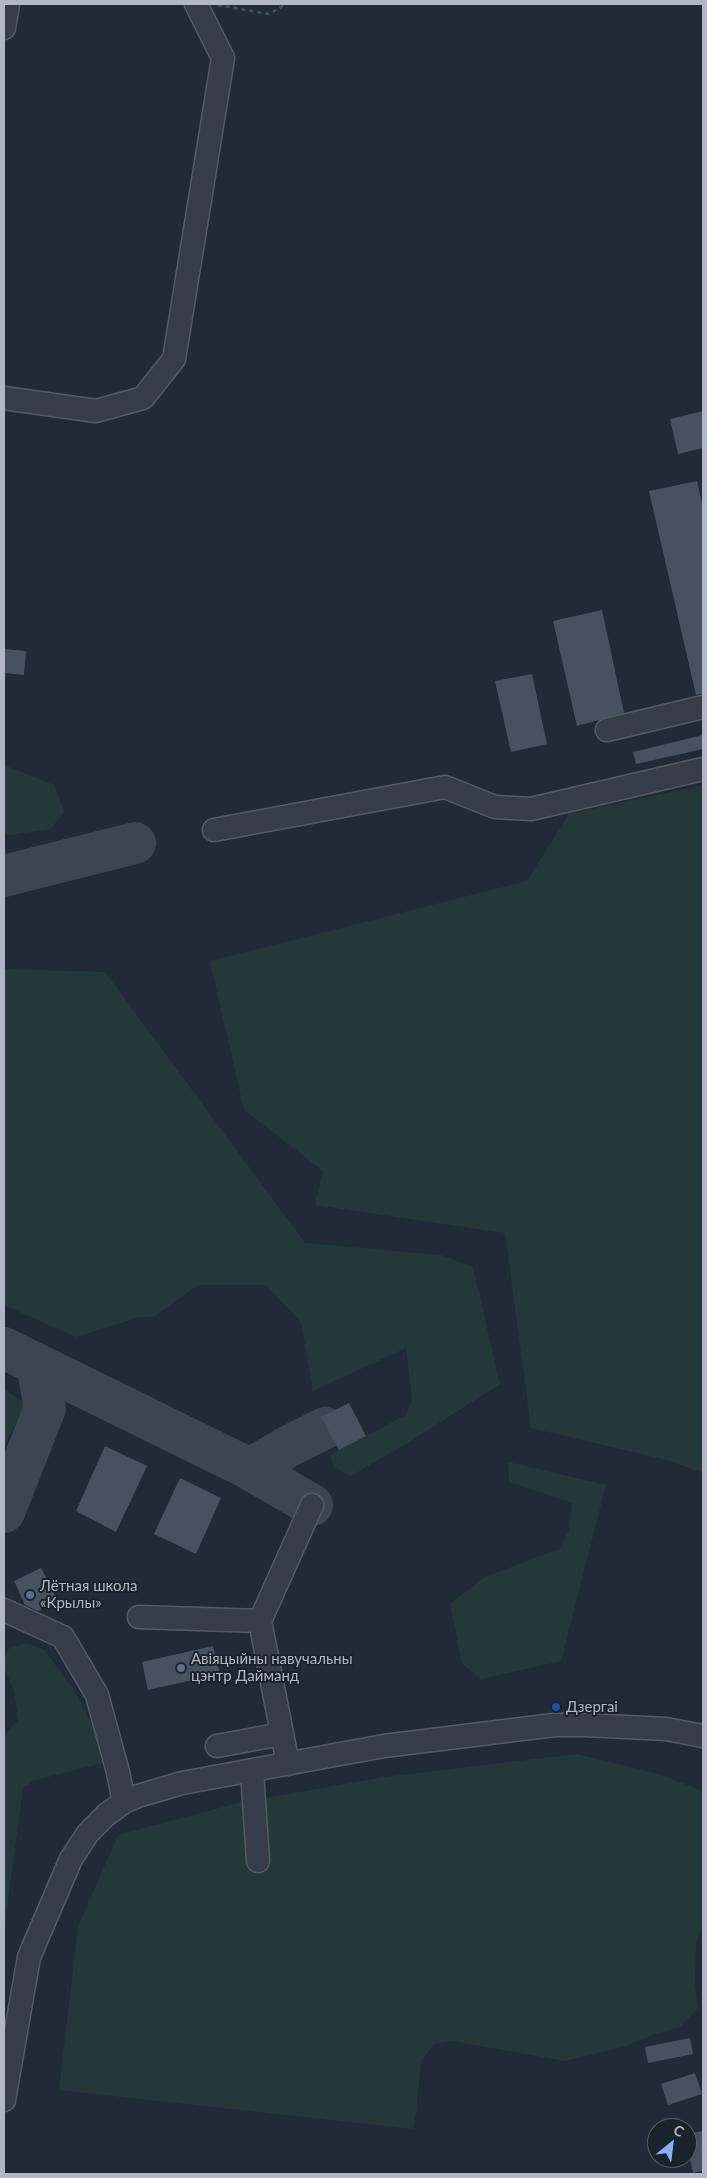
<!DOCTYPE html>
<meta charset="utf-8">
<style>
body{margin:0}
#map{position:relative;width:707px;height:2178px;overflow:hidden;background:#212b37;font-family:Lato,sans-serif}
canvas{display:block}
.frame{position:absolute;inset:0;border:5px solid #afb8c4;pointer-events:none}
.north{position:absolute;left:647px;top:2118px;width:50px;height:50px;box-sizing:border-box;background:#1a222c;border:1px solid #565e69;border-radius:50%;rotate:29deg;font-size:14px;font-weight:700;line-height:20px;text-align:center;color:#afb8c4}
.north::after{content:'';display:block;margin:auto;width:18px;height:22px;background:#85b2f4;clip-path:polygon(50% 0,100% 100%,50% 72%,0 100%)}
</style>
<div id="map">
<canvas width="707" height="2178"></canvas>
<div class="frame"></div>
<div class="north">С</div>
</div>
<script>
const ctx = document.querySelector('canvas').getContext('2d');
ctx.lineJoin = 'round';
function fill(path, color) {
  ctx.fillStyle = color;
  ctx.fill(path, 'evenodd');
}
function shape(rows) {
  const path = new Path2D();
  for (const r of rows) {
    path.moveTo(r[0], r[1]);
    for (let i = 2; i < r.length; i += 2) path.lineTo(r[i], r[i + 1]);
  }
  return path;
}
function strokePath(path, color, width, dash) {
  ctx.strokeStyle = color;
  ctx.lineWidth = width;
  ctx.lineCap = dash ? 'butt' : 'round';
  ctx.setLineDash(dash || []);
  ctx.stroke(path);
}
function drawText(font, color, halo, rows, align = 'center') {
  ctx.font = font + ' Lato,sans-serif';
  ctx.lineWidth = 4;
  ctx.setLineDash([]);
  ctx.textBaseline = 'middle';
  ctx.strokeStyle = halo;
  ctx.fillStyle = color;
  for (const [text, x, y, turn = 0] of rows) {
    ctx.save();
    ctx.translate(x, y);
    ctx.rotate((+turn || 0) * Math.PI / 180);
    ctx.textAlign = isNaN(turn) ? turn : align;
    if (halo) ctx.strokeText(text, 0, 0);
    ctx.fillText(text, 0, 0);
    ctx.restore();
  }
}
fill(shape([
 [4,765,54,785,64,811,51,829,10,835,4,833],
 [703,785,703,1473,667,1460,531,1428,505,1233,315,1205,323,1171,244,1110,210,961,527,881,569,814],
 [4,969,105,972,305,1243,441,1255,473,1267,500,1384,414,1439,351,1476,333,1467,330,1455,406,1415,412,1399,406,1348,313,1391,301,1322,266,1285,198,1285,154,1317,140,1317,76,1337,4,1305],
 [4,1389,26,1404,4,1447],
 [508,1462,606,1485,561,1661,481,1679,462,1664,450,1604,485,1577,559,1549,569,1530,572,1503,509,1482],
 [26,1643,44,1650,75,1691,99,1739,103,1763,36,1780,23,1787,4,1932,4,1732,7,1733,18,1720,14,1691,4,1667,4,1657,8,1649],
 [577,1754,659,1774,700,1790,703,1794,703,1922,696,1943,695,1984,698,2008,680,2027,655,2034,623,2047,565,2061,452,2041,434,2044,421,2061,416,2114,413,2129,59,2090,78,1927,118,1835,238,1803,384,1777]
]), '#243839');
strokePath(shape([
 [4,876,135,843],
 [4,1348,246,1467,312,1505],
 [246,1467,255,1466,289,1446,325,1428],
 [4,1512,45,1408,37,1365]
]), '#3c4653', 42);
fill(shape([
 [703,411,703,448,678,454,670,419],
 [697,481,703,508,703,694,696,695,649,491],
 [602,610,624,713,577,726,553,621],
 [4,649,26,651,24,675,4,673],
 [532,674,547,744,511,752,495,681],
 [703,735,703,749,636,764,633,752],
 [349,1403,366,1436,339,1450,321,1417],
 [105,1446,147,1466,116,1532,76,1511],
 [180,1478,221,1498,196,1554,154,1534],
 [41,1568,58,1601,38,1611,25,1605,14,1581],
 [213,1646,220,1674,148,1690,142,1662],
 [690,2038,693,2054,648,2063,645,2047],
 [695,2073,702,2094,668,2105,661,2084],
 [703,2131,703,2171,693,2173,687,2145,687,2134]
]), '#475261');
const minor = shape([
 [4,28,8,4],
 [4,398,96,411,143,398,174,359,223,58,196,4],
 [607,730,703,707],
 [214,830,445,787,495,807,531,809,703,769],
 [4,1610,63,1637,97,1695,118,1772,124,1802],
 [139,1617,260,1621],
 [217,1746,282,1734],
 [288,1764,260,1621,312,1505],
 [252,1771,258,1861],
 [4,2100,29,1957,71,1859,88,1833,106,1815,124,1802,138,1796,182,1783,384,1746,554,1725,586,1725,666,1729,703,1736]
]);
strokePath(minor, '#525b65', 25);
strokePath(shape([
 [218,5,269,14,286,4]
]), '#415456', 2.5, [4, 4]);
strokePath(minor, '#353d48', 22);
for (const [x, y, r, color] of [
 [30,1595,5,"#5c6f8a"],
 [181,1668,5,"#5c6f8a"],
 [556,1707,5,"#1a4fb4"]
]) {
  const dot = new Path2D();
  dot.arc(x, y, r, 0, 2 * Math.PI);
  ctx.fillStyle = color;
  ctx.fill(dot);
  strokePath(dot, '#1a222c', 2);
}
drawText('15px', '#afb8c4', '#1a222c', [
 ["Лётная школа",40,1586],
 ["«Крылы»",40,1603],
 ["Авіяцыйны навучальны",191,1659],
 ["цэнтр Дайманд",191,1676],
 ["Дзергаі",566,1707]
], 'left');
</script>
